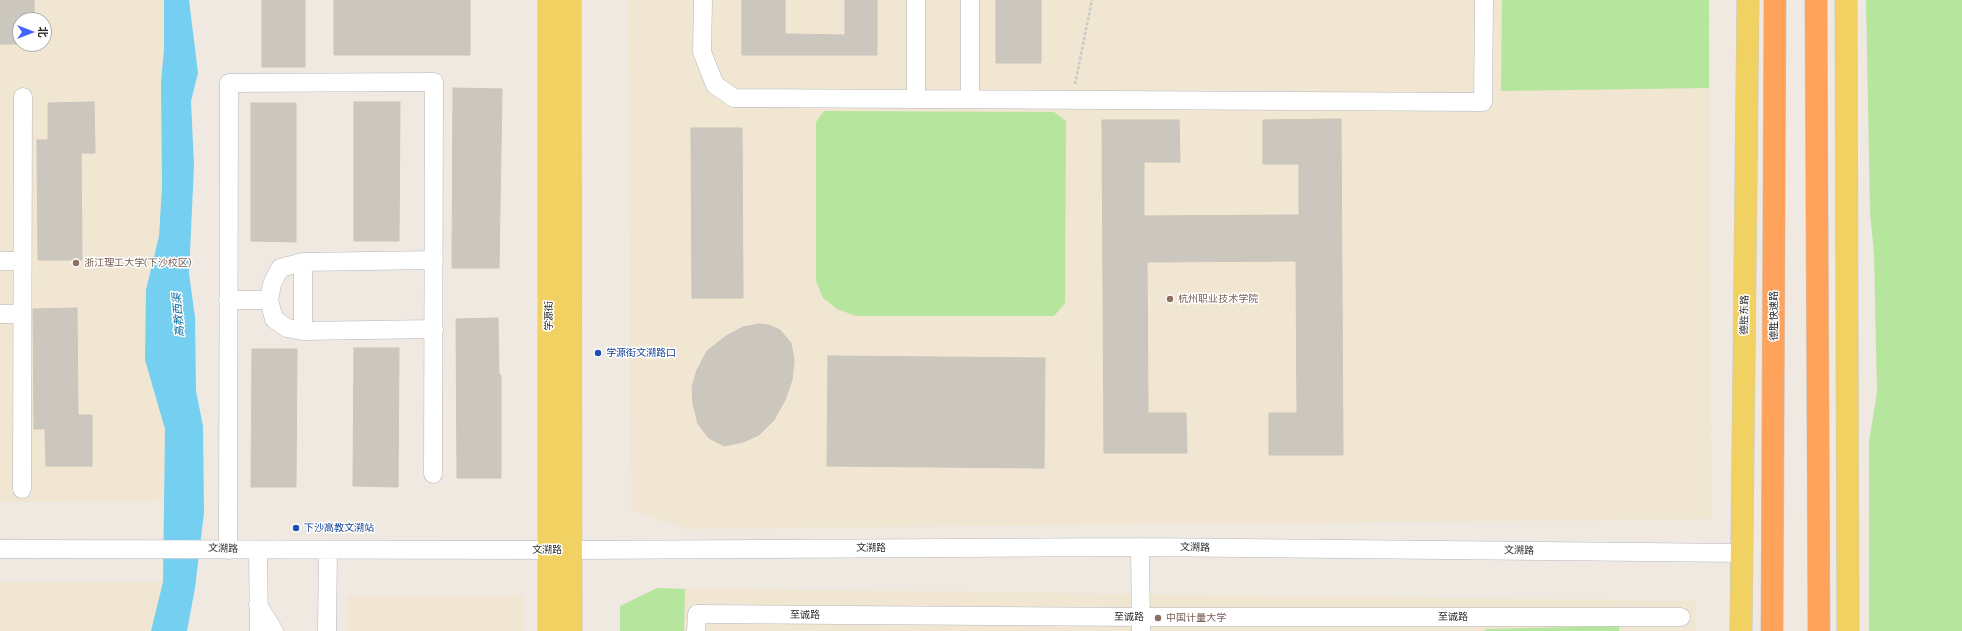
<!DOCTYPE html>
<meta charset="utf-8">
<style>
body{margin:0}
#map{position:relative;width:1962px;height:631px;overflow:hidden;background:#efe9e1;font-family:"DM Sans","Noto Sans SC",sans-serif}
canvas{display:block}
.north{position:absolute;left:12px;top:12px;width:40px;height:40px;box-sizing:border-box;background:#fff;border:1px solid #ababab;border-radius:50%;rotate:90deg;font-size:11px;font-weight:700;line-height:16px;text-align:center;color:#2e2e2e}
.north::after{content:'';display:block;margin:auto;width:14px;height:18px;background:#4264fb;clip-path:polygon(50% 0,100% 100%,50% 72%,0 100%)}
</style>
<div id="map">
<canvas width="1962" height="631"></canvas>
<div class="north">北</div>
</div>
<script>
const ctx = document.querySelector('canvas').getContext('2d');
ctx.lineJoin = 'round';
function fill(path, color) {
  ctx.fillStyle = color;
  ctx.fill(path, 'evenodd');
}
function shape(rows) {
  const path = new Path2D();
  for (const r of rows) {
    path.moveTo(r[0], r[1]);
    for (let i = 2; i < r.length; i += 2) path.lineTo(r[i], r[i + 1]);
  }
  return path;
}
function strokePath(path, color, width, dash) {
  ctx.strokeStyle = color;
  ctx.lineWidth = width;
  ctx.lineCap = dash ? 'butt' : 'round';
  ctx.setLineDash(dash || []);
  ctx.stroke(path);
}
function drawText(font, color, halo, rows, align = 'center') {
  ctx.font = font + ' "DM Sans","Noto Sans SC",sans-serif';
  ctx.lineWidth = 3;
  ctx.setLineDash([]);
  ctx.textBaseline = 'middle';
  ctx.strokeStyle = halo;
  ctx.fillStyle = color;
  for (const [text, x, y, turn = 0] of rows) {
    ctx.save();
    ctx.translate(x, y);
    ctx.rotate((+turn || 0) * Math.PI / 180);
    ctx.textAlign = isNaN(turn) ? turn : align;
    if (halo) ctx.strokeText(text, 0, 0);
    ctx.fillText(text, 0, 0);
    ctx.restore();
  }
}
fill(shape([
 [0,0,164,0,164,49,161,82,162,187,159,236,146,290,145,360,165,429,164,501,0,502],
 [20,20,44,20,44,44,20,44],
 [628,0,1709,0,1711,519,686,529,631,509],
 [0,582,163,582,151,631,0,631],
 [657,588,1696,601,1696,631,620,631,620,606],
 [347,596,523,596,523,631,347,631]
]), '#f0e6d1');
fill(shape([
 [1502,0,1709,0,1709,88,1501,91],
 [1866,0,1962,0,1962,631,1869,631,1869,442,1877,392,1874,254,1870,212],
 [824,111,1054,112,1066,121,1065,303,1054,316,856,316,837,309,823,298,816,281,816,122],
 [657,588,685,589,684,631,620,631,620,606],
 [1619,626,1619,631,1485,631,1485,629]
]), '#b6e59e');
fill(shape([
 [164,0,189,0,198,73,191,101,194,165,189,274,195,317,196,391,203,426,204,513,195,588,187,631,151,631,163,582,165,429,145,360,146,290,159,236,162,187,161,82,164,49]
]), '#75cff0');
const building = shape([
 [0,0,34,0,34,20,20,20,20,44,34,44,0,44,0,0],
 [262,0,305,0,305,67,262,67,262,0],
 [334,0,470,0,470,55,334,55,334,0],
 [742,0,785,0,785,34,845,35,845,0,877,0,877,55,742,55,742,0],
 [996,0,1041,0,1041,63,996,63,996,0],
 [453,88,502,89,499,268,452,268,453,88],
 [94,102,95,153,81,153,82,260,38,260,37,140,48,140,48,103,94,102],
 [354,102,400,102,399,241,354,241,354,102],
 [251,103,296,103,296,242,251,241,251,103],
 [1341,119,1343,455,1269,455,1269,413,1297,413,1296,261,1147,262,1148,413,1186,413,1187,453,1104,453,1102,120,1179,120,1180,162,1144,162,1144,216,1299,215,1299,164,1263,164,1263,120,1341,119],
 [691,128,742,128,743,298,692,298,691,128],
 [77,308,78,415,92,415,92,466,46,466,45,429,34,429,33,309,77,308],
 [498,318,499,375,501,375,501,478,457,478,456,319,498,318],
 [759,324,769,325,780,330,791,343,794,360,792,380,785,400,774,420,759,435,743,442,724,446,709,438,698,424,693,404,692,387,697,370,707,351,726,336,743,327,759,324],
 [354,348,399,348,398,487,353,486,354,348],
 [252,349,297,349,296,487,251,487,252,349],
 [828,356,1045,358,1044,468,827,466,828,356]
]);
fill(building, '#cbc7bf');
strokePath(building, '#cbc5ba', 1);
const minor = shape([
 [703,0,702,52,715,85,734,98,1483,102,1484,0],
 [916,0,916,99],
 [970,0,970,99],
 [0,261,22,261],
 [303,262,280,268,272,284,269,300,274,319,287,328,303,331],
 [228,300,269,300],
 [0,314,22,314],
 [434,329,303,331,303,262,434,260],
 [22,489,23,97],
 [1140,547,1141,631],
 [0,549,571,550,1140,547,1742,553],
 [228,550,229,83,434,82,433,474],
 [258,550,259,631],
 [258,605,274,631],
 [327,631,328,550],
 [696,631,697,614,1140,617,1681,617]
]);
const major = shape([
 [570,0,571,631],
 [1846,0,1848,631],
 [549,631,549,0],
 [1741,631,1748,0]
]);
const highway = shape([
 [1816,0,1819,631],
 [1772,631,1775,0]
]);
strokePath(minor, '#b4b7c1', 19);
strokePath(major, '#c9c9c9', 23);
strokePath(highway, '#c9c9c9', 23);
strokePath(shape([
 [1075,84,1092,0]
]), '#c9c9c9', 2.5, [3, 2]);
strokePath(minor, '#fff', 18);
strokePath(major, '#f2d163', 22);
strokePath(highway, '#ffa35c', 22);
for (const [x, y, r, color] of [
 [76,263,4,"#8d6e63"],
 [1170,299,4,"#8d6e63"],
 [598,353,4,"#1a4fb4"],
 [296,528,4,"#1a4fb4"],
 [1158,618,4,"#8d6e63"]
]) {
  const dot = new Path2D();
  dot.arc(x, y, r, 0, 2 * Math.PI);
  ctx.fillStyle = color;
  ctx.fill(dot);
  strokePath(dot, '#fff', 1.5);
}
drawText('10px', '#785e54', '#fff', [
 ["浙江理工大学(下沙校区)",84,263],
 ["杭州职业技术学院",1178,299],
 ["中国计量大学",1166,618]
], 'left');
drawText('10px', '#2e2e2e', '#fff', [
 ["德胜东路",1745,315,-89],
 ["学源街",549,316,-90],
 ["德胜快速路",1774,316,-90],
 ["文溯路",871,548],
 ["文溯路",1195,548,1],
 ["文溯路",223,549,2],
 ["文溯路",547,550],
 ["文溯路",1519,551,1],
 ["至诚路",805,615],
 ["至诚路",1129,617],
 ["至诚路",1453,617]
]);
drawText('10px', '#164399', '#fff', [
 ["学源街文溯路口",606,353],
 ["下沙高教文溯站",304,528]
], 'left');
drawText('italic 11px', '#0d6fa3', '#fff', [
 ["高教西渠",179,315,-94]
]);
</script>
